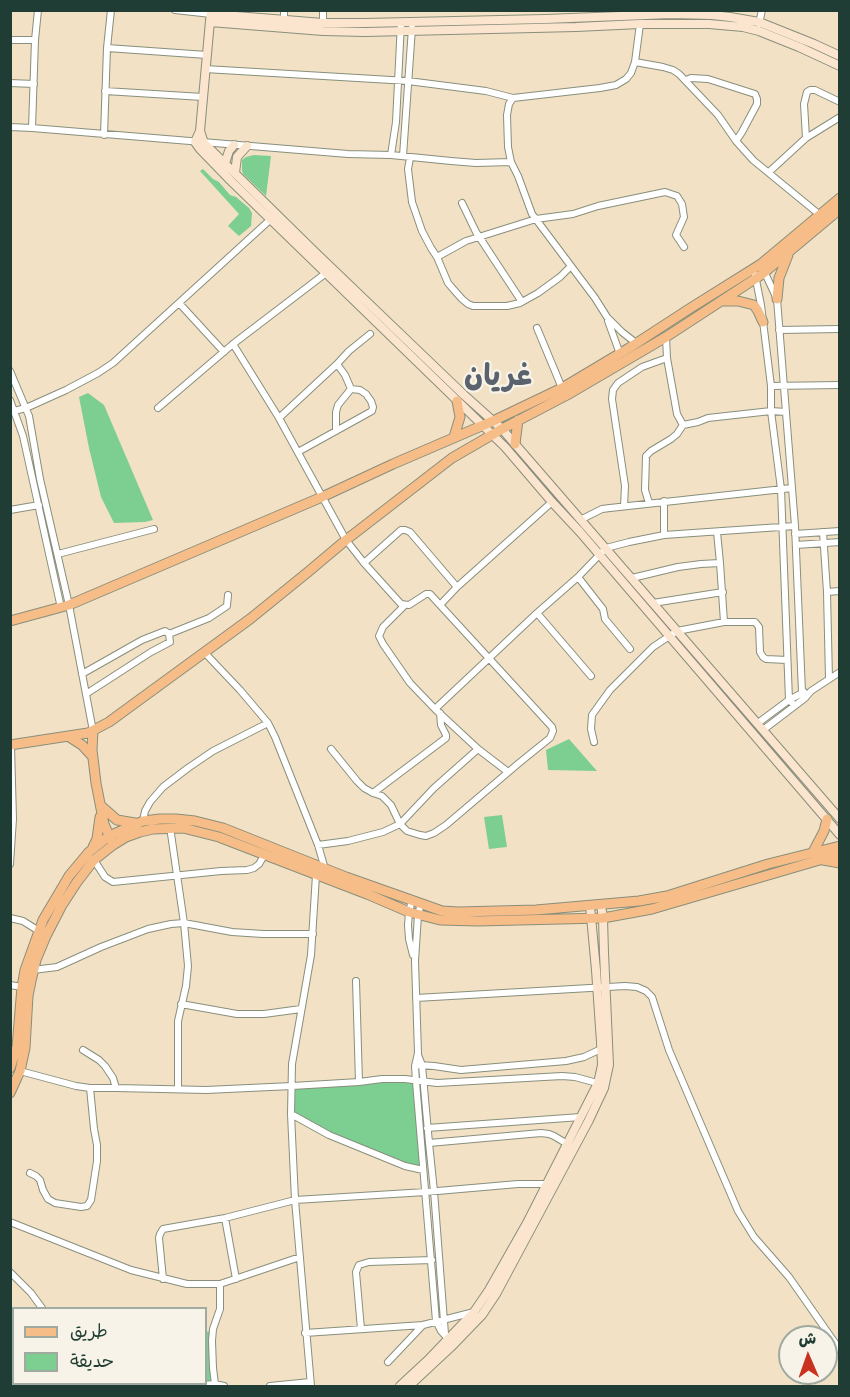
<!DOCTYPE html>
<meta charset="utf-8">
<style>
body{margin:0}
#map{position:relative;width:850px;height:1397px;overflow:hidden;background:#f2e1c5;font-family:"Architects Daughter","Playpen Sans Arabic",sans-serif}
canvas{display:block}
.frame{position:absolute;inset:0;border:12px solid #1f3d34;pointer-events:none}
.legend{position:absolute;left:12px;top:1307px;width:195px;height:78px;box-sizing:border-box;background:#f7f3e8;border:2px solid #a1aaa0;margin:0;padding:8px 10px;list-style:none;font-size:18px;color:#1f3d34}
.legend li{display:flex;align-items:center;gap:12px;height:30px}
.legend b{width:30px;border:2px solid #a1aaa0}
.north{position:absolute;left:778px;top:1325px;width:60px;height:60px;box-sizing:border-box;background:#f7f3e8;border:2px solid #a1aaa0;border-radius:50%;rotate:358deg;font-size:16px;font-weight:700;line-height:24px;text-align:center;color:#1f3d34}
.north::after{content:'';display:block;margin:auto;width:21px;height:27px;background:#c8321e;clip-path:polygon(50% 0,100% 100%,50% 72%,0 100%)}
</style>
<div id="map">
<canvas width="850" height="1397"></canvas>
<div class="frame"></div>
<ul class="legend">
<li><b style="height:8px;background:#f7bd88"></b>طريق</li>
<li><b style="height:16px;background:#7ccf91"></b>حديقة</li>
</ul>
<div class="north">ش</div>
</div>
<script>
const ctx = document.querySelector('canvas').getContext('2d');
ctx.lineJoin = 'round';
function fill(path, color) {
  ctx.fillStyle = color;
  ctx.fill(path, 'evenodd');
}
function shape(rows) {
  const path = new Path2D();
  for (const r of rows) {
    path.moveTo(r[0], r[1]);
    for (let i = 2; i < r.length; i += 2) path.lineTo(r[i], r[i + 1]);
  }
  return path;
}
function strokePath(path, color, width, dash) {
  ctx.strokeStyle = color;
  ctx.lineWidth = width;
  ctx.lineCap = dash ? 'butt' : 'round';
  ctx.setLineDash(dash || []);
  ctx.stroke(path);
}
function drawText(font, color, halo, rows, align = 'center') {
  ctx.font = font + ' "Architects Daughter","Playpen Sans Arabic",sans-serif';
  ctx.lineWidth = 4.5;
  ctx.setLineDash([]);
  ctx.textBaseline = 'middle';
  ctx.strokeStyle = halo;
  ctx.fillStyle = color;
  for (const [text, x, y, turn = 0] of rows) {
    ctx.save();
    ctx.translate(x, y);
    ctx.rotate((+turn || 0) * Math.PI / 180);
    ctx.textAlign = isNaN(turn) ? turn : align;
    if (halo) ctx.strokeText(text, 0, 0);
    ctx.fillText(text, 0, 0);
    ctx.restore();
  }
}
fill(shape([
 [254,155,271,156,266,196,243,174,242,170,242,160,246,157],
 [203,169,213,179,219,182,230,195,236,197,249,208,252,213,251,226,239,236,228,226,239,214,200,171],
 [88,393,104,405,153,520,145,522,114,523,101,497,89,448,79,397],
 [569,739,597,771,548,770,546,750],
 [502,815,507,847,489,849,484,817],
 [382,1080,415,1082,422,1170,329,1134,292,1113,292,1087],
 [210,1331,213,1382,206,1383,206,1332]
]), '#7ccf91');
const minor = shape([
 [175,10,211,14],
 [284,10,284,20],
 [323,23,323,10],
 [759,24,762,10],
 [10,40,35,40],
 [107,48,207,55],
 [635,62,663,67,673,70,679,74,718,115,736,141,753,160,820,215],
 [205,69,408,81,486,91,513,98],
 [686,80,691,78,708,79,755,94,757,99,757,104,742,132,736,141],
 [10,83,34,84],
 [105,91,203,97],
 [10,127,32,128,348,154,391,155,451,161,476,163,511,162,518,176,532,214,595,298,607,317,622,332,636,343],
 [32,128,35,40,38,10],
 [104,135,107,48,111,10],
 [806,138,804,104,807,92,810,90,815,90,840,102],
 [391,155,396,122,401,23],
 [403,156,412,28],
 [410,158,408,169,412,202,422,231,431,248,437,257],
 [511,162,508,147,507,115,509,104,513,98,600,88,616,85,626,79,631,73,635,62,640,24],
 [769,172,806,138,840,117],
 [462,203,476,232,522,302],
 [571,266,560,277,538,293,520,303,507,306,473,306,468,304,462,299,454,290,448,283,437,257,466,241,536,219,573,214,598,206,665,192,677,196,682,204,684,217,676,235,684,247],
 [764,271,777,299,795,526,802,692,805,698],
 [755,275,761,305,771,386,771,411,781,489,789,700,795,706],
 [179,303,224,352],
 [608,321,620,354],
 [537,328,562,388],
 [779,330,840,329],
 [666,337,667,358],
 [233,344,279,418,346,540,364,563,401,604,409,605,426,594,430,594,440,605],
 [10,371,29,416,40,479,69,605,93,731],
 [771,386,840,385],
 [10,400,23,436,61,608],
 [158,408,233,344,326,273],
 [10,412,26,408,66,390,98,373,113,363,272,218],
 [279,418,337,364],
 [336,431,336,412,338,405,351,389],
 [298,452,372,411,373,407,371,401,366,394,360,390,351,389,345,375,337,364,349,351,370,334],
 [649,503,645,490,646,456,651,451,671,439,677,434,683,425],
 [624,506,625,486,612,399,613,390,618,383,642,367,667,358,677,414,683,425,698,422,708,418,771,411,786,412],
 [10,510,39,505],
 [580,520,602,509,610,508,792,488],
 [717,532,720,563,724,622],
 [823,532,827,592],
 [795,534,840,531],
 [664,535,664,501],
 [796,545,840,542],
 [58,554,154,529],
 [364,563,401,530,405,530,410,532,457,587],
 [578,577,603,609,605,619,630,649],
 [632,578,678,567,701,564,720,563],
 [653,603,723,592],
 [405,605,383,627,379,636,383,644,410,683,435,709,478,749,508,772],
 [537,613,591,676],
 [204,652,240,690,268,723,275,737,318,845,325,869],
 [82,674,142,640,165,631,169,634,209,618,227,606,228,595],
 [829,679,827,592,840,591],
 [86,694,151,652,170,642,169,634],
 [435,709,537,613,578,577,606,548,629,542,664,535,795,526],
 [758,723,789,700,804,692],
 [763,730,805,698,811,691,840,672],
 [594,742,591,729,592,715,610,690,653,647,677,631,724,622,755,622,759,627,760,652,763,657,766,659,787,660],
 [478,749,434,788,400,824,407,831,420,835,426,836,434,833,446,825,519,763,550,738,553,731,552,727,440,605,457,587,552,502],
 [373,793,446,738,446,735,441,725,440,713],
 [143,821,145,811,150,802,163,787,188,768,213,751,268,723],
 [170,827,184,923,188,966,186,986,178,1021,178,1089],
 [318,845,348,841,383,832,400,824,391,805,382,796,373,793,364,788,357,781,331,749],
 [94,860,105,877,113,882,221,871,247,870,254,868,259,864,265,854],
 [10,864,13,819,11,745],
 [412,900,409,912,408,925,409,939,413,955],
 [421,903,418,915,415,961,418,1053,415,1066,416,1082,436,1321,441,1331,451,1342],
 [10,918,23,921,42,933],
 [33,970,57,967,101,947,148,929,171,924,184,923,232,932,263,934,313,934],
 [356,981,359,1082],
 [10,985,22,987],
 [416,998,625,986,637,987,646,991,652,997,669,1050,738,1211,754,1237,789,1277,840,1350],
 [181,1004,237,1014,264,1014,301,1009],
 [83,1050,99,1060,105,1066,113,1078,116,1088,206,1090,292,1086,359,1082,382,1079,405,1079,437,1083,562,1076,575,1077,601,1084],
 [418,1055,422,1065,429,1143,434,1191,445,1334],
 [418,1065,434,1066,461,1070,566,1061,584,1057,601,1049],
 [20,1071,76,1086,90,1088,116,1088],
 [291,1114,329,1135,405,1166,423,1170],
 [427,1128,581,1117],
 [429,1143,541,1133,549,1134,554,1136,569,1145],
 [30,1173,36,1176,40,1180,43,1190,48,1199,55,1203,81,1207,87,1206,91,1200,97,1161,97,1145,94,1129,90,1088],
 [225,1218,236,1279],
 [10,1222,131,1270,187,1284,220,1284,300,1257],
 [10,1272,31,1293,42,1308],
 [163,1279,159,1238,160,1234,163,1229,225,1218,295,1200,426,1192,518,1184,546,1184,550,1185],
 [361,1329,356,1272,359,1265,369,1262,432,1260],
 [305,1333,423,1325,474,1312],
 [10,1361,14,1362],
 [388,1362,423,1325],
 [61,1384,62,1386],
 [215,1384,213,1368,212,1341,213,1329,220,1309,220,1284],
 [123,1386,123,1384],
 [185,1386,215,1384,224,1386],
 [270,1386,310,1382],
 [311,1386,295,1200,291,1114,292,1064,311,955,316,875]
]);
const secondary = shape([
 [211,10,200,131,195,142,200,149,231,181,505,447,552,502,580,532,840,835],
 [211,14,323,23,365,23,545,19,671,14,712,15,730,17,759,22,814,44,840,56],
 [210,22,323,31,365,32,576,27,640,24,709,24,743,27,759,31,799,47,840,66],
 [200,131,204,143,315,252,464,395,502,429,840,819],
 [224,166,229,151,234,145],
 [235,173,237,157,247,146],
 [400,1386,428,1360,474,1312,489,1290,527,1223,598,1083,602,1065,601,1042,596,970,590,906],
 [409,1386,453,1345,482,1315,496,1294,588,1122,604,1088,609,1065,604,953,603,918,601,905]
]);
const primary = shape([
 [777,299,779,278,788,255],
 [722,301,738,301,754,305,758,311,763,322],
 [454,437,460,417,457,401],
 [515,444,518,420],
 [10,621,69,605,322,497,393,464,493,421,562,388,629,348,689,309,761,264,840,198],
 [93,731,92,750,96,783,104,824,111,840],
 [68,736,82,745,93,757],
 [10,745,88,733,109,722,250,619,308,572,346,540,452,458,502,429,567,395,666,337,761,275,840,209],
 [101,806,117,820,135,823],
 [93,847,97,839,100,817],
 [813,852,824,831,827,819],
 [823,860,840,863],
 [10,1068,17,1047,22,987,25,970,43,920,69,876,89,852,109,836,143,821,160,819,176,819,195,821,223,828,346,877,442,911,458,912,536,910,639,901,667,896,768,864,840,846],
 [10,1093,20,1071,25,1048,28,996,31,981,36,960,46,936,62,905,77,882,94,860,113,845,126,837,140,832,153,829,183,828,219,837,367,894,409,912,440,920,478,921,603,918,652,909,840,854]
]);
strokePath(minor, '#888f7c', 8);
strokePath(secondary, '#888f7c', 10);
strokePath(primary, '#888f7c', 11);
strokePath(minor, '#fff', 6);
strokePath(secondary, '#fce5cf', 8);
strokePath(primary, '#f7bd88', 9);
drawText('bold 30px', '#5a636d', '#f7f3e8', [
 ["غريان",498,379]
]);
</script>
